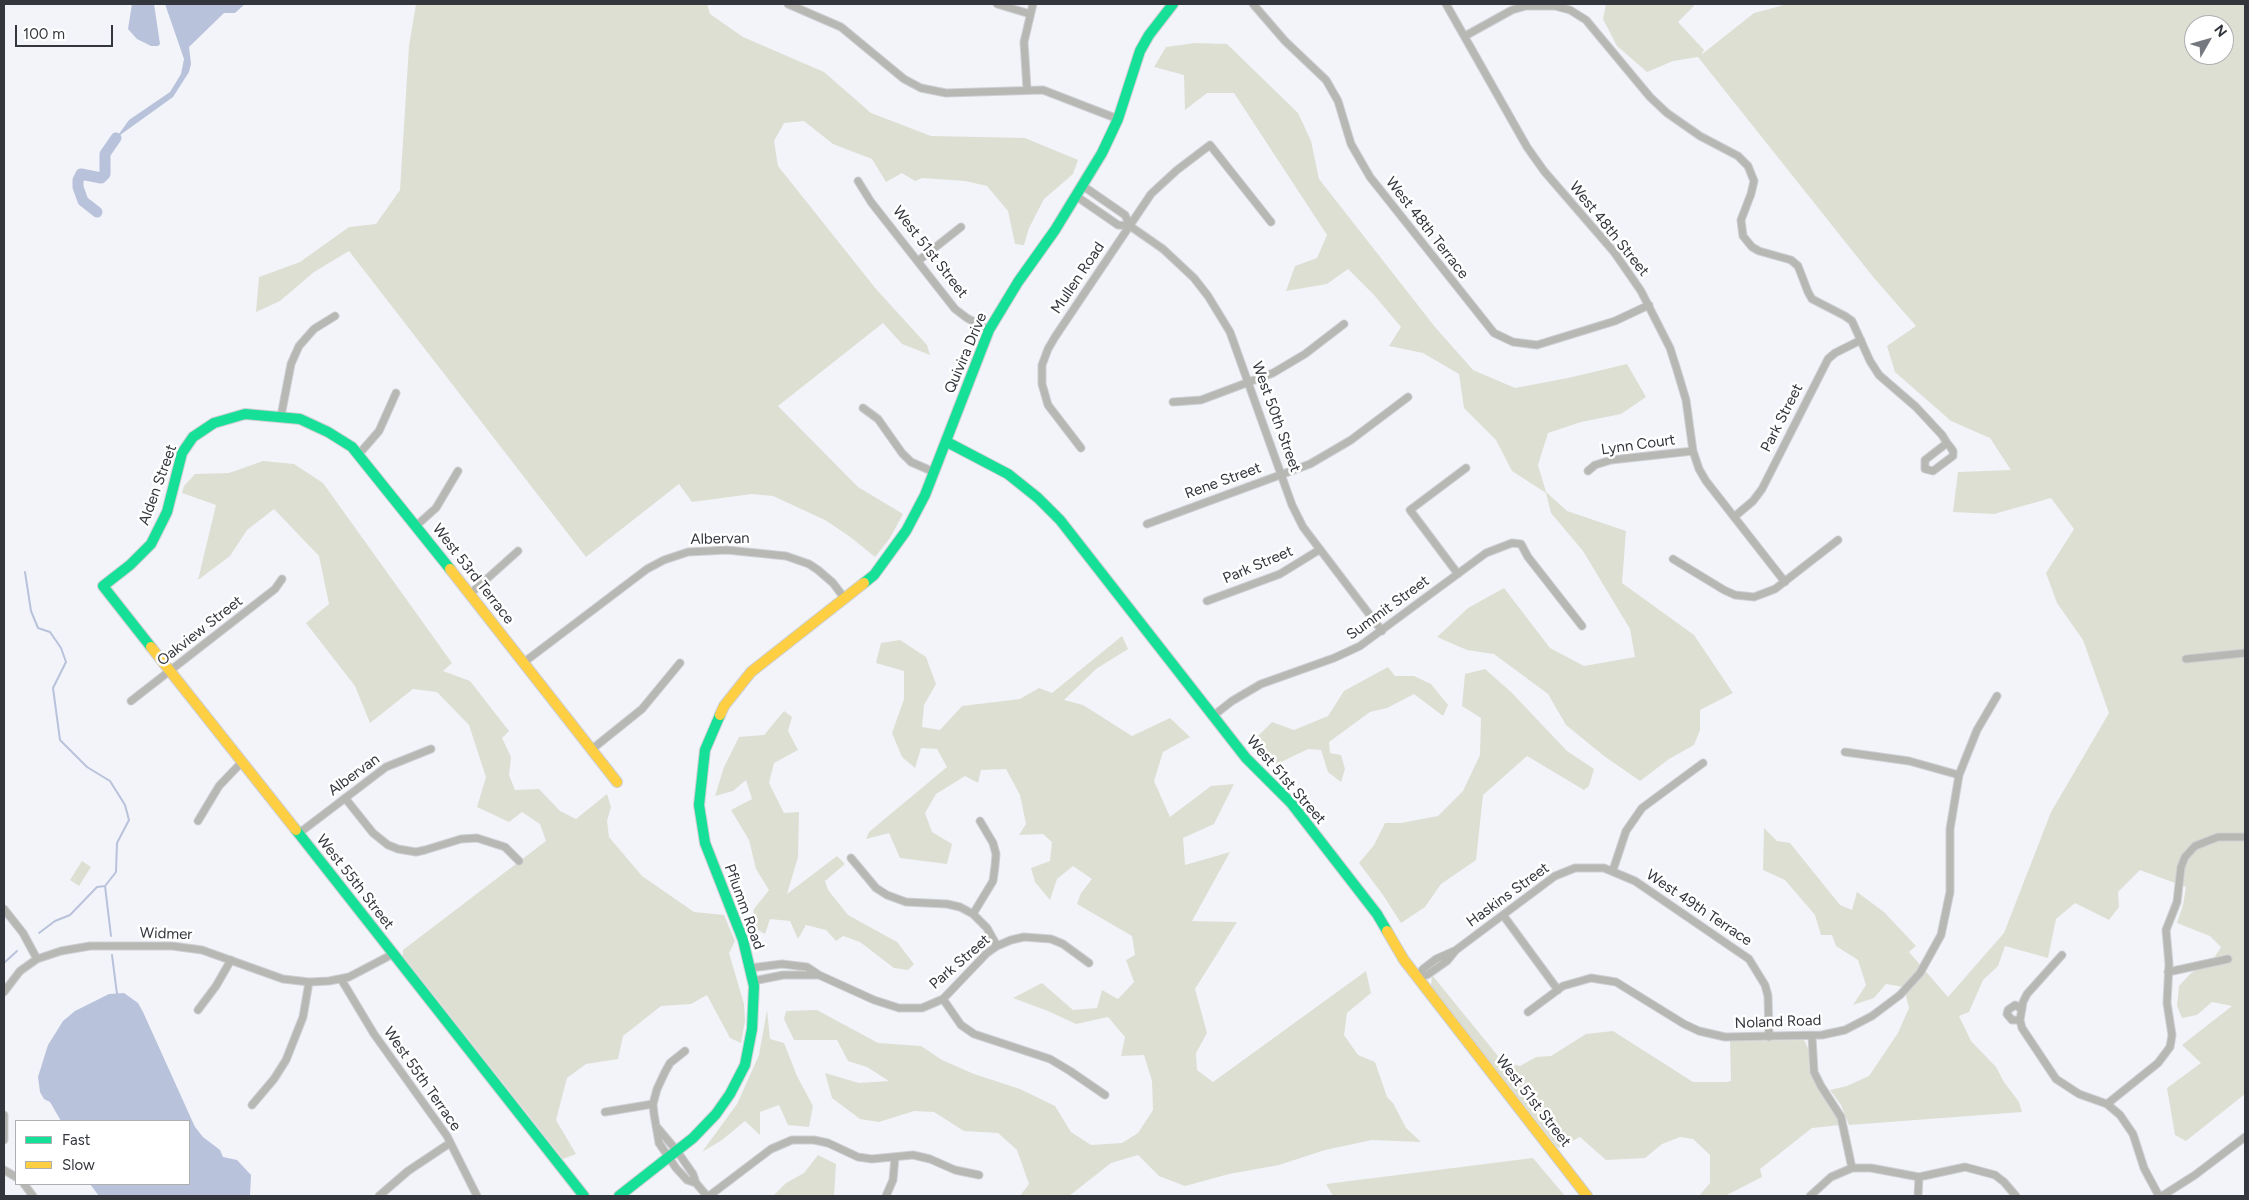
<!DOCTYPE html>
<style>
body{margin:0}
#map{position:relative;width:2249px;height:1200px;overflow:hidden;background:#f2f4fa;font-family:Figtree,sans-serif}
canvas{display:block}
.frame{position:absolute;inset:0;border:5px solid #34363d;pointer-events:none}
.legend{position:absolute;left:15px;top:1120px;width:175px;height:65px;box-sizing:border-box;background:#fff;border:1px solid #aeafb1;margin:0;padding:6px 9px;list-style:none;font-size:15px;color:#34363d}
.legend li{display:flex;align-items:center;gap:10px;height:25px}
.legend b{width:25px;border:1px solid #aeafb1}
.north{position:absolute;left:2184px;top:15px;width:50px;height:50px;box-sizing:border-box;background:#fff;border:1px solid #aeafb1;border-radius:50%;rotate:52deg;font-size:14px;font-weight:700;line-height:20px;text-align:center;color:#34363d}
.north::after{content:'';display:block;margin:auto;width:18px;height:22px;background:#76787f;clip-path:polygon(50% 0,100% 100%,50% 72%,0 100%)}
.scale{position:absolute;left:15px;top:25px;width:98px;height:22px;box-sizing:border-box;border:2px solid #34363d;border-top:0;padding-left:6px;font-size:15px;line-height:18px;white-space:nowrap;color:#34363d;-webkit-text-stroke:4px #fff;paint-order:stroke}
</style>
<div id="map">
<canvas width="2249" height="1200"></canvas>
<div class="frame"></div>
<ul class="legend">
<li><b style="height:6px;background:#16e098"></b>Fast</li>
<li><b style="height:6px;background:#ffcf43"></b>Slow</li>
</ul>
<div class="north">N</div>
<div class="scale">100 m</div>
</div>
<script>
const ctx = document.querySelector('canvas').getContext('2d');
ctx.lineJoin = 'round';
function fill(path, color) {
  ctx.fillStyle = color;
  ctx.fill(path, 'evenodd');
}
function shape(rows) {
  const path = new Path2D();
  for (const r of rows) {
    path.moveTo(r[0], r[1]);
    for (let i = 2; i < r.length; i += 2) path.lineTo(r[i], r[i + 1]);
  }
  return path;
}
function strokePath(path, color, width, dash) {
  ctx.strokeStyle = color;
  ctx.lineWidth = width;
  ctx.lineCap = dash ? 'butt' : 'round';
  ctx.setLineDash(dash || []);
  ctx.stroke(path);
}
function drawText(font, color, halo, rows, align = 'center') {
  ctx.font = font + ' Figtree,sans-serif';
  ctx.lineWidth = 5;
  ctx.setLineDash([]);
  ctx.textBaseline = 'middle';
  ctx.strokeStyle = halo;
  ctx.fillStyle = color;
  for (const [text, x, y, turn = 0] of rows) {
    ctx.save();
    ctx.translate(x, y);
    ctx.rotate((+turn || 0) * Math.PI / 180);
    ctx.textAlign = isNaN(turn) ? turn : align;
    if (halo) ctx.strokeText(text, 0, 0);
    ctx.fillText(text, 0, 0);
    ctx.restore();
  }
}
fill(shape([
 [416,4,707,4,710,14,743,37,824,72,871,113,931,136,1025,138,1078,160,1073,174,1044,199,1029,228,1024,245,1015,244,1008,211,987,186,965,181,922,178,915,181,902,173,886,182,872,159,833,144,804,121,784,123,774,141,778,166,876,289,927,345,930,355,902,344,883,323,778,406,858,487,903,514,890,538,875,557,849,536,825,520,773,496,752,494,692,502,679,484,586,557,349,251,314,272,280,301,256,312,259,277,300,262,349,227,376,224,400,190,409,46],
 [1606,4,1693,4,1694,6,1678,22,1704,50,1701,55,1754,13,1788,4,2245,4,2245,1094,2186,1141,2175,1135,2167,1088,2201,1063,2182,1045,2232,1006,2212,1002,2197,1015,2182,1018,2177,1006,2179,986,2190,974,2214,958,2221,947,2210,936,2177,923,2183,905,2186,887,2140,870,2118,892,2119,907,2109,920,2075,903,2056,919,2048,958,2005,946,1998,966,1983,980,1969,1012,1959,1016,1971,1041,1996,1067,2004,1082,2019,1102,2022,1112,1849,1125,1841,1105,1830,1090,1847,1086,1869,1076,1898,1033,1909,1008,1904,987,1886,984,1874,998,1853,1005,1866,985,1858,960,1836,946,1832,935,1821,935,1815,915,1785,880,1763,870,1764,828,1777,841,1790,843,1840,905,1852,910,1857,892,1884,912,1916,946,1909,952,1948,997,2004,933,2051,812,2109,713,2083,640,2057,603,2046,573,2074,529,2051,498,1994,514,1953,512,1958,472,2011,470,1990,438,1951,421,1895,372,1887,346,1916,326,1874,278,1698,57,1673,61,1647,72,1617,46,1603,19],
 [2194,25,2224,25,2224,55,2194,55],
 [1195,43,1227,44,1298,113,1311,141,1319,179,1435,327,1473,370,1515,388,1568,378,1627,364,1646,397,1621,414,1581,422,1548,433,1538,465,1546,492,1567,511,1626,531,1622,583,1694,635,1733,693,1700,710,1700,730,1694,745,1669,759,1640,781,1604,756,1566,725,1548,694,1494,654,1467,650,1437,637,1468,608,1504,588,1550,648,1584,666,1635,657,1630,629,1583,551,1551,513,1546,493,1512,471,1496,440,1464,408,1459,374,1423,353,1389,346,1401,327,1374,295,1348,269,1327,284,1286,291,1295,266,1317,258,1327,235,1234,93,1207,93,1185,110,1184,75,1154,67,1166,47],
 [263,461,294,464,323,483,452,663,443,671,470,681,509,731,502,738,511,757,509,775,515,790,539,789,560,811,576,819,607,794,611,807,607,821,609,837,642,876,694,912,724,915,735,941,729,953,744,1004,745,1021,741,1043,730,1038,707,995,691,1004,661,1006,623,1036,618,1059,586,1064,567,1078,556,1120,576,1154,563,1159,403,956,403,950,546,841,540,824,522,812,509,822,477,807,486,777,469,725,437,692,413,689,370,723,355,686,306,623,329,604,319,556,274,509,247,530,230,556,198,580,216,505,182,493,184,486,195,474,229,473],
 [1122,636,1128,649,1096,669,1064,700,1083,705,1132,736,1170,718,1190,737,1163,752,1154,781,1170,817,1211,786,1234,784,1214,824,1183,838,1185,865,1230,852,1192,921,1237,922,1195,989,1207,1033,1196,1053,1197,1070,1213,1082,1366,971,1371,993,1347,1013,1344,1035,1358,1055,1375,1062,1387,1097,1393,1103,1406,1128,1421,1142,1372,1140,1325,1150,1279,1165,1229,1174,1185,1186,1159,1176,1138,1155,1111,1163,1069,1196,1020,1196,1029,1184,1017,1150,998,1133,964,1131,934,1112,914,1111,879,1122,860,1119,832,1098,825,1073,859,1083,889,1081,867,1067,848,1061,837,1040,794,1040,784,1019,786,1011,817,1010,878,1043,921,1046,942,1060,974,1074,1020,1089,1055,1106,1071,1132,1091,1145,1122,1143,1138,1133,1153,1110,1152,1081,1144,1055,1121,1056,1125,1037,1108,1017,1076,1024,1048,1011,1013,998,1042,983,1073,1010,1097,1008,1102,990,1118,999,1134,982,1126,960,1135,955,1132,936,1077,904,1081,893,1092,879,1073,866,1057,879,1050,900,1035,882,1031,868,1050,861,1052,842,1043,834,1019,835,1026,824,1020,795,1006,769,981,770,978,783,965,776,936,794,925,813,932,832,952,844,947,864,900,858,889,833,866,839,869,832,947,767,937,749,921,748,915,768,902,757,892,733,904,699,904,671,876,663,881,643,900,640,926,657,936,684,924,705,922,727,940,730,962,706,1020,699,1039,688,1052,693],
 [1388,667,1395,676,1414,676,1431,684,1448,705,1443,716,1414,694,1387,708,1370,712,1329,742,1330,753,1341,755,1345,769,1341,782,1328,772,1321,750,1308,749,1277,764,1251,743,1272,722,1294,730,1328,716,1344,691],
 [1485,669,1511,692,1567,751,1594,769,1589,786,1584,790,1527,756,1483,795,1476,860,1441,884,1425,907,1401,923,1383,895,1359,863,1374,845,1385,823,1401,823,1438,816,1463,791,1480,755,1481,718,1462,706,1465,674],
 [784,711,792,717,788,731,798,750,774,763,769,783,784,813,799,812,798,857,787,894,837,856,845,864,825,881,828,890,848,915,897,942,914,964,908,970,894,968,860,942,843,936,836,941,826,930,806,925,798,939,790,921,770,919,765,934,751,926,754,909,769,890,756,869,749,840,731,810,752,799,746,780,733,791,715,796,724,767,739,737,764,735],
 [82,861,91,867,79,886,70,880],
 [1432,975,1502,1061,1520,1066,1536,1057,1551,1056,1586,1034,1613,1031,1693,1082,1726,1082,1731,1081,1730,1041,1804,1040,1809,1050,1809,1068,1812,1077,1835,1113,1840,1125,1812,1128,1760,1169,1762,1177,1725,1196,1699,1196,1710,1183,1710,1155,1693,1139,1680,1137,1662,1144,1645,1158,1606,1160,1580,1137,1558,1148,1431,986],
 [767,1010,770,1039,784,1043,797,1076,813,1106,809,1127,788,1125,779,1105,760,1112,760,1135,745,1121,722,1140,702,1152,737,1104,759,1055],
 [818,1155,836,1164,834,1196,773,1196,786,1183,804,1173],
 [1533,1158,1565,1196,1333,1196,1326,1184]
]), '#dddfd3');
fill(shape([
 [132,4,154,4,160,44,158,46,151,46,137,39,128,29],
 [165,4,245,4,235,13,224,13,189,47,191,64,189,72,173,97,116,138,129,120,170,92,181,74,184,59],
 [124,993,138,1003,143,1012,195,1127,203,1137,220,1150,223,1157,237,1160,251,1175,250,1196,99,1196,90,1184,189,1184,189,1121,61,1121,50,1102,44,1099,40,1092,38,1077,48,1045,63,1021,75,1011,109,994]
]), '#b9c2db');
strokePath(shape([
 [25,572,31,611,38,628,50,632,61,648,66,662,53,688,60,740,87,767,110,781,125,805,129,820,117,843,116,872,105,886,111,936],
 [39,933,55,921,70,915,97,887,105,886],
 [112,955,117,994],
 [4,963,17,951]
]), '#b9c2db', 2);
strokePath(shape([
 [97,212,83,201,78,187,78,180,81,174,101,178,105,174,105,154,116,138]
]), '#b9c2db', 11);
const street = shape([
 [788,4,841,27,904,79,921,88,946,93,1043,90,1118,119],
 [997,4,1030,14],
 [1253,4,1285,41,1326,80,1338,101,1351,144,1370,177,1494,333,1513,342,1537,345,1615,321,1649,305],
 [1446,4,1527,147,1544,171,1614,252,1641,291,1670,348,1677,370,1686,400,1693,451,1699,469,1706,481,1785,582],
 [1465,36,1512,10,1526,6,1555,6,1570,10,1586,20,1650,97,1667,113,1700,136,1738,156,1748,166,1754,181,1751,194,1741,220,1743,236,1752,247,1759,251,1791,260,1798,266,1808,292,1812,299,1845,316,1852,321,1870,361,1879,375,1916,407,1942,435,1947,443,1951,448,1953,451,1953,456,1933,471,1925,469,1925,460,1947,443],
 [1027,89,1024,42,1033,4],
 [858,181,871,202,955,309,967,318,989,330],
 [1083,186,1125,215,1130,226],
 [1076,196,1118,225,1130,226,1163,249,1194,278,1208,296,1230,332,1292,505,1303,527,1382,631],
 [918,261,961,227],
 [1173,402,1201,400,1273,373,1305,354,1344,324],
 [863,408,878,419,902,453,911,462,934,472],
 [281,416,291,364,299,346,314,329,335,316],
 [1081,448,1048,405,1042,384,1042,365,1048,349,1055,337,1151,194,1177,170,1210,145,1271,222],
 [359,454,379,431,396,393],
 [1588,471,1595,465,1611,460,1693,451],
 [1734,517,1753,501,1762,489,1828,359,1835,353,1861,340],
 [1147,524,1310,464,1351,440,1408,397],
 [417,525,436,508,458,471],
 [1673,559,1724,590,1735,595,1754,597,1775,589,1838,540],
 [1458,574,1410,510,1466,468],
 [470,594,518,551],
 [1207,601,1280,574,1319,550],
 [2186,659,2245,653],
 [523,663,647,569,664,560,688,552,727,550,786,556,809,564,818,570,833,583,845,599],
 [131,701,275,589,282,579],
 [1213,716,1232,701,1261,684,1334,658,1360,646,1486,553,1512,543,1521,544,1528,557,1582,626],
 [591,750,642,709,680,663],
 [1845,752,1909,761,1959,775],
 [345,798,373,833,388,845,398,849,416,852,425,850,461,839,477,838,505,847,519,861],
 [198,821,219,786,242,762],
 [298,834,386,767,431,749],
 [851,858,876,888,887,895,906,902,947,904,960,907,973,914,987,928,997,946],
 [1613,870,1626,831,1642,808,1703,763],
 [4,909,23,933,37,959],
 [973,914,993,881,995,866,996,854,993,843,980,821],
 [1503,915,1558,990],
 [2062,955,2027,994,2023,1002,2020,1020,2022,1028,2056,1079,2079,1094,2107,1104,2120,1115,2133,1134,2144,1168,2159,1196],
 [750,968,782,964,807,967,819,975,874,1000,899,1008,922,1008,943,999,987,953,997,946,1011,940,1024,937,1051,939,1063,944,1089,963],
 [2168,972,2228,959],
 [1417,978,1427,975,1447,961,1456,950,1555,876,1575,868,1604,868,1635,881,1749,959,1765,985,1768,996,1769,1037],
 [1417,978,1423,969,1436,959,1454,951],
 [341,979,374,1034,447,1136,477,1196],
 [753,981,783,975,819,975],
 [4,992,20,971,37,959,61,951,90,946,172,946,202,950,283,979,309,982,329,981,349,977,393,954],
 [943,999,961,1025,974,1034,1050,1059,1070,1071,1105,1095],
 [198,1010,216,986,231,960],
 [1528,1012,1563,986,1591,978,1616,982,1684,1024,1699,1031,1725,1037,1822,1035,1845,1030,1872,1016,1900,995,1920,973,1941,935,1950,892,1950,829,1959,775,1977,730,1997,696],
 [2020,1020,2012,1020,2007,1014,2008,1010,2015,1005,2022,1009],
 [1812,1036,1814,1072,1821,1086,1841,1117,1852,1168],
 [685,1051,670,1063,665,1072,657,1089,653,1104,654,1114,659,1143,676,1168,687,1180,696,1183],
 [2107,1104,2158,1063,2170,1047,2172,1035,2167,1003,2169,964,2166,930,2177,902,2181,867,2185,857,2195,846,2218,837,2245,837],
 [252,1105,274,1079,286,1060,303,1017,309,982],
 [605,1112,653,1104],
 [4,1115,4,1140],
 [656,1126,677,1151,693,1174,696,1183,707,1196],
 [4,1170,16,1177],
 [24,1184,33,1196],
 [379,1196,408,1171,450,1143],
 [709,1196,771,1149,792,1140,814,1140,828,1143,858,1157,872,1159,913,1155,930,1159,955,1170,979,1175],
 [886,1196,893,1180,895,1157],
 [1810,1196,1831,1177,1852,1168,1871,1168,1919,1177,1965,1167,1995,1175,2004,1182,2016,1196],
 [1918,1196,1919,1177],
 [2162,1196,2195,1175,2245,1137]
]);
const fast = shape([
 [947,442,1008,474,1038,498,1060,520,1246,758,1291,803,1377,914,1387,931],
 [864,583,874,575,906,531,925,495,989,330,1018,282,1055,230,1102,153,1118,119,1140,51,1149,35,1173,4],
 [151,647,103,586,130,565,151,544,167,512,182,453,193,437,214,423,245,414,300,419,328,432,352,447,450,569],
 [296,830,584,1196],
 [619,1196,693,1138,716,1114,730,1094,745,1065,752,1029,754,986,743,940,705,843,699,805,705,750,720,715]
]);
const slow = shape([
 [450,569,617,782],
 [151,647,296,830],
 [720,715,724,706,751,672,864,583],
 [1387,931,1404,960,1587,1196]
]);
strokePath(street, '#cdcfd3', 9);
strokePath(fast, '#cdcfd3', 12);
strokePath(slow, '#cdcfd3', 12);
strokePath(street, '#b7b8b3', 7);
strokePath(fast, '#16e098', 10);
strokePath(slow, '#ffcf43', 10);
drawText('15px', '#34363d', '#fff', [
 ["West 48th Terrace",1427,228,52],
 ["West 48th Street",1609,229,51],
 ["West 51st Street",930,252,52],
 ["Mullen Road",1078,278,-56],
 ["Quivira Drive",966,353,-67],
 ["West 50th Street",1276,417,70],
 ["Park Street",1782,418,-63],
 ["Lynn Court",1638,445,-8],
 ["Rene Street",1223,481,-20],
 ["Alden Street",158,485,-70],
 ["Albervan",720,539,-1],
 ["Park Street",1258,565,-23],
 ["West 53rd Terrace",473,574,52],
 ["Summit Street",1388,608,-36],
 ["Oakview Street",200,631,-38],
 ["Albervan",354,775,-36],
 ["West 51st Street",1286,780,49],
 ["West 55th Street",355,882,52],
 ["Haskins Street",1508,895,-36],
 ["Pflumm Road",744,907,70],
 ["West 49th Terrace",1699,908,34],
 ["Widmer",166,934,2],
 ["Park Street",960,962,-41],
 ["Noland Road",1778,1022,-2],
 ["West 55th Terrace",422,1079,55],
 ["West 51st Street",1533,1101,52]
]);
</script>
